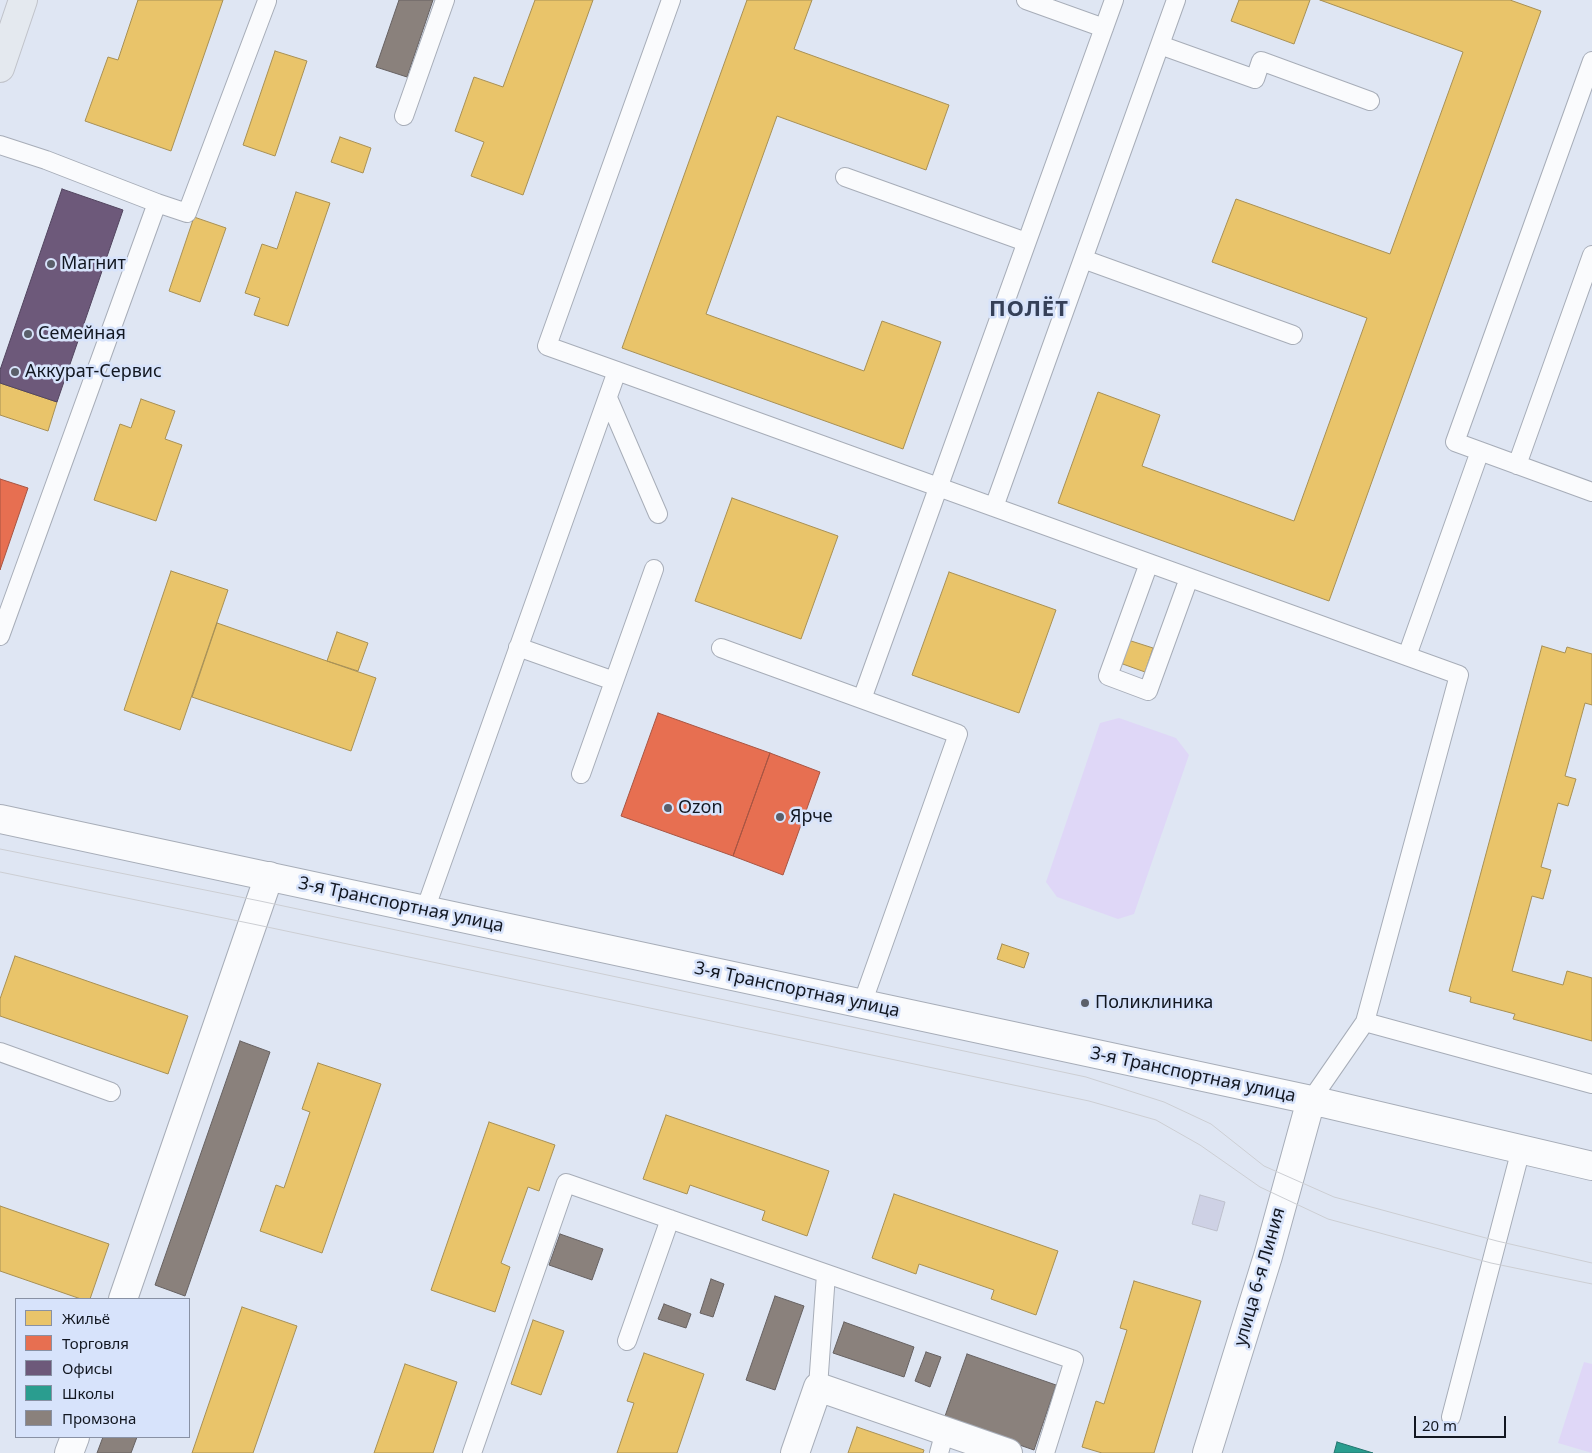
<!DOCTYPE html>
<meta charset="utf-8">
<style>
body{margin:0}
#map{position:relative;width:1592px;height:1453px;overflow:hidden;background:#dfe6f3;font-family:"Noto Sans",sans-serif}
canvas{display:block}
.legend{position:absolute;left:15px;top:1298px;width:175px;height:140px;box-sizing:border-box;background:#d7e3fb;border:1px solid #8891a4;margin:0;padding:6px 9px;list-style:none;font-size:15px;color:#121721}
.legend li{display:flex;align-items:center;gap:10px;height:25px}
.legend b{width:25px;border:1px solid #8891a4}
.scale{position:absolute;left:1414px;top:1416px;width:92px;height:22px;box-sizing:border-box;border:2px solid #121721;border-top:0;padding-left:6px;font-size:15px;line-height:18px;white-space:nowrap;color:#121721;-webkit-text-stroke:4px #d7e3fb;paint-order:stroke}
</style>
<div id="map">
<canvas width="1592" height="1453"></canvas>
<ul class="legend">
<li><b style="height:14px;background:#e9c46a"></b>Жильё</li>
<li><b style="height:14px;background:#e76f51"></b>Торговля</li>
<li><b style="height:14px;background:#6d597a"></b>Офисы</li>
<li><b style="height:14px;background:#2a9d8f"></b>Школы</li>
<li><b style="height:14px;background:#8a817c"></b>Промзона</li>
</ul>
<div class="scale">20 m</div>
</div>
<script>
const ctx = document.querySelector('canvas').getContext('2d');
ctx.lineJoin = 'round';
function fill(path, color) {
  ctx.fillStyle = color;
  ctx.fill(path, 'evenodd');
}
function shape(rows) {
  const path = new Path2D();
  for (const r of rows) {
    path.moveTo(r[0], r[1]);
    for (let i = 2; i < r.length; i += 2) path.lineTo(r[i], r[i + 1]);
  }
  return path;
}
function strokePath(path, color, width, dash) {
  ctx.strokeStyle = color;
  ctx.lineWidth = width;
  ctx.lineCap = dash ? 'butt' : 'round';
  ctx.setLineDash(dash || []);
  ctx.stroke(path);
}
function drawText(font, color, halo, rows, align = 'center') {
  ctx.font = font + ' "Noto Sans",sans-serif';
  ctx.lineWidth = 5;
  ctx.setLineDash([]);
  ctx.textBaseline = 'middle';
  ctx.strokeStyle = halo;
  ctx.fillStyle = color;
  for (const [text, x, y, turn = 0] of rows) {
    ctx.save();
    ctx.translate(x, y);
    ctx.rotate((+turn || 0) * Math.PI / 180);
    ctx.textAlign = isNaN(turn) ? turn : align;
    if (halo) ctx.strokeText(text, 0, 0);
    ctx.fillText(text, 0, 0);
    ctx.restore();
  }
}
fill(shape([
 [1119,718,1176,738,1189,755,1134,914,1118,919,1057,897,1046,882,1100,723],
 [1584,1362,1592,1364,1592,1453,1558,1443]
]), '#dfd7f7');
const homes = shape([
 [138,0,223,0,171,151,85,121,108,57,118,60,138,0],
 [535,0,593,0,523,195,471,176,484,142,455,131,474,77,503,87,535,0],
 [747,0,812,0,794,49,949,105,926,170,777,116,706,314,864,371,882,321,941,342,903,449,622,348,747,0],
 [1239,0,1310,0,1294,44,1231,21,1239,0],
 [1320,0,1510,0,1541,11,1329,601,1058,503,1098,392,1160,415,1142,466,1294,521,1367,318,1212,262,1236,199,1390,254,1463,52,1320,0],
 [275,51,307,61,275,156,243,145,275,51],
 [340,137,371,148,363,173,331,162,340,137],
 [296,192,330,203,288,326,254,315,260,298,245,293,262,244,277,249,296,192],
 [194,217,226,228,200,302,169,291,194,217],
 [0,383,57,402,48,431,0,415,0,383],
 [141,399,175,411,165,439,182,445,156,521,94,500,120,424,131,428,141,399],
 [732,498,838,536,801,639,695,601,732,498],
 [171,571,228,590,180,730,124,710,171,571],
 [949,572,1056,610,1019,713,912,675,949,572],
 [217,623,376,678,351,751,192,697,217,623],
 [337,632,368,643,358,671,327,661,337,632],
 [1128,640,1153,648,1145,672,1120,663,1128,640],
 [1542,646,1565,653,1567,647,1592,654,1592,705,1585,703,1565,776,1576,779,1568,806,1558,803,1541,867,1551,870,1543,899,1532,896,1512,971,1563,985,1567,971,1592,978,1592,1041,1513,1019,1515,1014,1470,1002,1471,997,1449,991,1542,646],
 [1002,944,1029,953,1024,968,997,959,1002,944],
 [15,956,188,1016,168,1074,0,1016,0,999,15,956],
 [318,1063,381,1084,322,1253,260,1231,276,1185,284,1188,310,1112,302,1109,318,1063],
 [666,1115,829,1171,807,1236,762,1220,765,1211,690,1185,687,1194,643,1179,666,1115],
 [489,1122,555,1145,539,1191,528,1187,501,1263,510,1267,495,1312,431,1290,489,1122],
 [894,1194,1058,1251,1036,1315,991,1299,994,1290,919,1264,916,1274,872,1258,894,1194],
 [0,1206,109,1244,90,1299,81,1299,0,1271,0,1206],
 [1134,1281,1201,1301,1154,1453,1102,1453,1082,1447,1096,1401,1104,1404,1127,1330,1120,1328,1134,1281],
 [242,1307,297,1326,253,1453,192,1453,242,1307],
 [533,1320,564,1331,541,1395,511,1384,533,1320],
 [644,1353,704,1374,677,1453,617,1453,634,1403,627,1401,644,1353],
 [405,1364,457,1382,433,1453,374,1453,405,1364],
 [857,1427,924,1450,923,1453,848,1453,857,1427]
]);
fill(homes, '#e9c46a');
strokePath(homes, '#a89054', 1);
const shops = shape([
 [0,479,28,488,0,570,0,479],
 [658,713,770,753,733,856,621,816,658,713],
 [770,753,820,772,783,875,733,856,770,753]
]);
fill(shops, '#e76f51');
strokePath(shops, '#a75543', 1);
const offices = shape([
 [62,189,123,210,57,402,0,383,0,370,62,189]
]);
fill(offices, '#6d597a');
strokePath(offices, '#52455f', 1);
const schools = shape([
 [1337,1442,1373,1453,1334,1453,1337,1442]
]);
fill(schools, '#2a9d8f');
strokePath(schools, '#23756e', 1);
const industry = shape([
 [399,0,433,0,407,77,376,67,399,0],
 [240,1041,270,1052,185,1296,155,1285,240,1041],
 [560,1234,603,1249,592,1280,549,1265,560,1234],
 [711,1279,724,1284,713,1317,700,1313,711,1279],
 [775,1296,804,1306,775,1390,746,1380,775,1296],
 [664,1304,691,1314,686,1328,658,1319,664,1304],
 [844,1322,914,1347,904,1377,833,1353,844,1322],
 [926,1352,941,1357,930,1387,915,1381,926,1352],
 [967,1354,1056,1385,1034,1450,944,1419,967,1354],
 [103,1437,137,1437,131,1453,97,1453,103,1437]
]);
fill(industry, '#8a817c');
strokePath(industry, '#666161', 1);
const building = shape([
 [1200,1195,1225,1202,1217,1231,1192,1224,1200,1195]
]);
fill(building, '#ced1e5');
strokePath(building, '#bdc0cc', 1);
const lane = shape([
 [1026,0,1104,28],
 [1160,45,1255,79,1261,61,1370,101],
 [1592,61,1455,442,1592,492],
 [404,116,445,0],
 [0,145,46,160,157,203,0,636],
 [845,177,1026,242],
 [157,203,187,213,267,1],
 [1083,259,1293,335],
 [617,371,1459,675,1365,1022,1311,1100],
 [608,398,658,514],
 [1517,465,1592,255],
 [994,507,1176,0],
 [1149,563,1108,676,1148,691,1189,578],
 [518,647,614,681],
 [721,648,958,734,862,1004],
 [1407,656,1480,451],
 [862,699,1114,0],
 [581,774,654,569],
 [425,910,617,371,547,346,671,0],
 [1365,1022,1592,1084],
 [0,1052,111,1092],
 [627,1341,670,1219],
 [818,1387,826,1274],
 [1451,1417,1521,1149],
 [472,1453,566,1183,1074,1360,1045,1453],
 [939,1453,945,1431]
]);
const street = shape([
 [123,1299,269,876],
 [69,1453,75,1437],
 [795,1453,818,1387,1008,1453]
]);
const secondary = shape([
 [0,819,1311,1100,1592,1166],
 [1207,1453,1268,1256,1311,1100]
]);
const primary = shape([
 [0,68,23,0]
]);
strokePath(lane, '#a7adb8', 20);
strokePath(street, '#a7adb8', 30);
strokePath(secondary, '#a7adb8', 30);
strokePath(primary, '#c0c3ca', 30);
strokePath(lane, '#fafbfd', 18);
strokePath(street, '#fafbfd', 28);
strokePath(secondary, '#fafbfd', 28);
strokePath(primary, '#e4e9ef', 28);
strokePath(shape([
 [0,849,260,901,1086,1077,1164,1102,1211,1124,1264,1166,1334,1197,1497,1241,1592,1263],
 [0,872,253,924,1089,1101,1156,1120,1200,1145,1260,1187,1328,1219,1491,1263,1592,1284]
]), '#ccced3', 1);
for (const [x, y, r, color] of [
 [51,264,5,"#5a5f6a"],
 [28,334,5,"#5a5f6a"],
 [15,372,5,"#5a5f6a"],
 [668,808,5,"#5a5f6a"],
 [780,817,5,"#5a5f6a"],
 [1085,1003,5,"#5a5f6a"]
]) {
  const dot = new Path2D();
  dot.arc(x, y, r, 0, 2 * Math.PI);
  ctx.fillStyle = color;
  ctx.fill(dot);
  strokePath(dot, '#d7e3fb', 2);
}
drawText('18px', '#121721', '#d7e3fb', [
 ["Магнит",61,264],
 ["Семейная",38,334],
 ["Аккурат-Сервис",25,372],
 ["Ozon",678,808],
 ["Ярче",790,817],
 ["Поликлиника",1095,1003]
], 'left');
drawText('18px', '#121721', '#d7e3fb', [
 ["3-я Транспортная улица",401,905,12],
 ["3-я Транспортная улица",797,990,12],
 ["3-я Транспортная улица",1193,1075,12],
 ["улица 6-я Линия",1260,1277,-74]
]);
ctx.letterSpacing = '1px';
drawText('bold 22px', '#354058', '#d7e3fb', [
 ["ПОЛЁТ",1029,310]
]);
ctx.letterSpacing = '0px';
</script>
